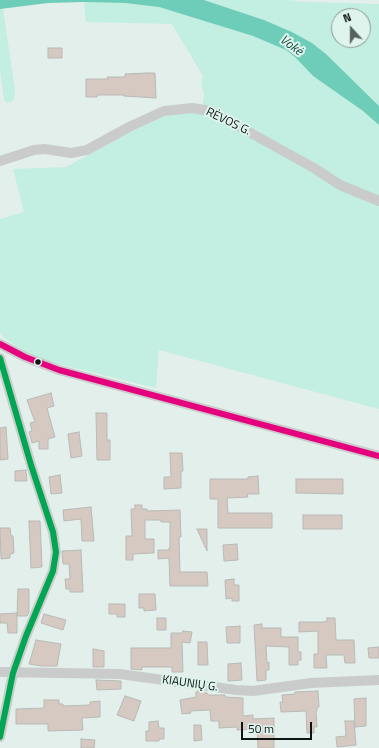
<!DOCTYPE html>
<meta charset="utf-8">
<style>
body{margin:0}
#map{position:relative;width:379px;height:748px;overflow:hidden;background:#e3efeb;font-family:"Titillium Web",sans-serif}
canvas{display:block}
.north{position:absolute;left:331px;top:8px;width:40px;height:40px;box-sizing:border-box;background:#def4ed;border:1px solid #8a9a95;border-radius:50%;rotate:339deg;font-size:11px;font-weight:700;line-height:16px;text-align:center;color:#0c1412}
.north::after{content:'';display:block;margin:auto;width:14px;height:18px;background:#57615e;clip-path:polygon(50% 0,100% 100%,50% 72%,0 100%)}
.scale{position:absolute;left:241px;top:722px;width:71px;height:18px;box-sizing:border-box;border:2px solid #0c1412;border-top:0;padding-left:5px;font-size:12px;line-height:14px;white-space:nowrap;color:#0c1412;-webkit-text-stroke:3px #def4ed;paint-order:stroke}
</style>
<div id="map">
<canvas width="379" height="748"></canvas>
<div class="north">N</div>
<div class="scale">50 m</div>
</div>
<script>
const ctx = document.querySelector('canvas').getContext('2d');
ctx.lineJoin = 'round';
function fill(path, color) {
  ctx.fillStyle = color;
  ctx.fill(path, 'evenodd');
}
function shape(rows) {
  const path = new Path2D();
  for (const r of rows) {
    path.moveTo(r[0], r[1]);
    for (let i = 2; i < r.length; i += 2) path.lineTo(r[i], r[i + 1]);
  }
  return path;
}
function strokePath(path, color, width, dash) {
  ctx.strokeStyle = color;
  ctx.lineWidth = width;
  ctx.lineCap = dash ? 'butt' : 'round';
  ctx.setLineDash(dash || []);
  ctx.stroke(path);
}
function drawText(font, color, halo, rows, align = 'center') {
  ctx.font = font + ' "Titillium Web",sans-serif';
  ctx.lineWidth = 4;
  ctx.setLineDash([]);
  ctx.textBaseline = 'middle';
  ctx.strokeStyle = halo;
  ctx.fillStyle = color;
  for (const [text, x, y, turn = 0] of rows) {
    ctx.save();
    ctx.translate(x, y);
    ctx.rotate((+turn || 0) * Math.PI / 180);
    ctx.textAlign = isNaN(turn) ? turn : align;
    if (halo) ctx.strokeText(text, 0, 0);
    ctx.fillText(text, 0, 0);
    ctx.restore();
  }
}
fill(shape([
 [204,0,288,0,309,2,379,4,379,106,326,54,312,43,292,32,264,20],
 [339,16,363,16,363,40,339,40],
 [84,2,125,3,159,7,253,36,273,44,286,50,295,57,313,76,363,111,379,125,379,409,159,350,156,388,54,363,24,352,3,337,0,332,0,219,24,212,13,169,66,167,133,131,167,115,178,112,201,113,204,95,201,83,203,76,172,24,86,22],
 [0,9,3,9,15,90,14,99,11,102,6,103,4,99,0,70]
]), '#c3eee2');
fill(shape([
 [0,0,204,0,264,20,292,32,312,43,326,54,379,106,379,125,363,111,313,76,295,57,286,50,253,36,159,7,125,3,84,2,48,3,0,9]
]), '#6ecdb9');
const building = shape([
 [48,48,62,48,62,58,48,58,48,48],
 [147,73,155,73,156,98,124,96,124,95,97,95,97,97,86,97,86,79,108,79,107,77,125,77,125,74,147,73],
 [51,393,54,406,47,408,55,437,48,439,48,449,39,449,39,441,32,443,29,432,32,431,30,423,35,422,27,400,51,393],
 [96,413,107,413,107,440,110,440,110,460,97,460,96,413],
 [6,427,8,459,0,460,0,428,6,427],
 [79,432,82,456,71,458,68,434,79,432],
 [170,453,182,453,183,471,181,471,181,488,164,489,164,477,171,477,170,453],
 [26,470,27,481,15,481,15,471,26,470],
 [60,475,62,493,51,494,49,477,60,475],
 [258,476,259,494,247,494,248,497,227,498,228,513,272,513,272,528,218,528,218,499,210,499,210,479,248,479,248,477,258,476],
 [296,479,343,479,343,494,296,493,296,479],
 [135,505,142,505,142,509,147,509,147,511,180,510,181,537,179,537,180,572,207,572,208,586,170,586,169,558,158,559,158,550,169,550,169,548,170,548,170,522,161,522,161,520,145,520,145,539,154,539,154,553,133,554,133,560,126,560,126,536,132,536,131,509,135,509,135,505],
 [91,507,94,541,82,541,81,519,64,521,63,510,91,507],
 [303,515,342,515,342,529,303,529,303,515],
 [29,521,40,521,42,567,31,568,29,521],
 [0,528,10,528,11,536,13,536,14,553,10,554,10,558,1,559,0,528],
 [197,529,207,529,207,551,197,529],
 [237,544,238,560,224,561,223,545,237,544],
 [81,550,83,592,70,592,70,589,66,589,65,579,70,579,69,564,63,564,62,551,81,550],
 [234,579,234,585,239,585,239,601,232,601,232,598,226,599,225,580,234,579],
 [18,589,29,589,29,612,27,616,17,616,18,589],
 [139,594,155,594,156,610,144,611,144,608,139,608,139,594],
 [109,604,125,604,125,617,117,617,117,614,109,614,109,604],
 [17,613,17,633,8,633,7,623,0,623,0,614,17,613],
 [44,614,66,620,63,630,41,623,44,614],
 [157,618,166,618,166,630,157,630,157,618],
 [327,618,335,618,336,640,354,640,355,663,345,663,344,655,326,655,327,668,314,668,314,654,318,654,318,631,299,632,299,622,323,622,327,621,327,618],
 [262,624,262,628,281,628,281,637,298,637,298,652,301,652,301,660,298,660,298,665,289,665,289,647,266,646,267,663,269,662,269,670,266,670,266,680,257,681,254,625,262,624],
 [240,626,240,643,227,643,226,627,240,626],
 [183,631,192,632,190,643,182,642,183,672,172,672,172,667,142,667,142,670,131,669,131,648,171,648,171,633,182,633,183,631],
 [36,640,61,644,57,666,42,666,29,664,36,640],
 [198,642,207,642,208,665,198,665,198,642],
 [379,647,379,658,369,658,368,648,379,647],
 [93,649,104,651,104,667,93,667,93,649],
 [241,663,242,680,228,681,228,664,241,663],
 [96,680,121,681,121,689,97,690,96,680],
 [199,691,207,693,208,695,225,695,225,697,243,698,243,716,253,715,253,719,274,718,274,748,258,748,257,729,237,730,237,727,219,728,219,721,211,721,210,710,190,711,191,713,182,714,180,700,196,697,196,692,199,691],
 [318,691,319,707,317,708,317,711,316,711,317,727,314,727,314,733,307,733,306,711,281,712,280,702,283,702,282,695,295,694,295,692,318,691],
 [125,696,141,701,134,721,117,715,125,696],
 [366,698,366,726,355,727,354,699,366,698],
 [44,700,59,700,59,704,63,704,63,706,90,705,90,702,100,701,100,717,82,718,83,730,48,731,48,724,16,724,16,709,44,708,44,700],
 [158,721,159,728,164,728,164,739,159,739,159,741,146,741,146,731,149,731,149,722,158,721],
 [345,721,354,721,356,745,337,747,336,737,346,736,345,721],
 [194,725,201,725,202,740,194,741,194,725],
 [81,739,95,740,94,748,81,748,81,739]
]);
fill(building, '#d5c9c1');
strokePath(building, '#b8bab7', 1);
strokePath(shape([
 [0,161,34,150,45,149,71,153,87,150,131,126,164,111,192,108,211,111,314,168,340,185,379,201],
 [0,344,25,357,59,370,379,456],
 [0,358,31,465,53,532,56,552,53,571,26,636,13,673,0,737],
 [0,672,120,674,236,690,253,691,311,683,379,680]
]), '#cacccb', 10);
strokePath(shape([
 [0,344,25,357,59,370,379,456]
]), '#e5007d', 6);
strokePath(shape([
 [0,358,31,465,53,532,56,552,53,571,26,636,13,673,0,737]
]), '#00a651', 6);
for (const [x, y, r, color] of [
 [38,362,3.5,"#0c1412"]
]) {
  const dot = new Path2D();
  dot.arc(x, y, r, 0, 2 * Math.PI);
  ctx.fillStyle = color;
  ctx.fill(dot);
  strokePath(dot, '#def4ed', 1.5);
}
drawText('12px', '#0c1412', '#def4ed', [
 ["RĖVOS G.",228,122,26],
 ["KIAUNIŲ G.",190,684,8]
]);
drawText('italic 13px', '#144b3f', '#def4ed', [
 ["Vokė",291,46,37]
]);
</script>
